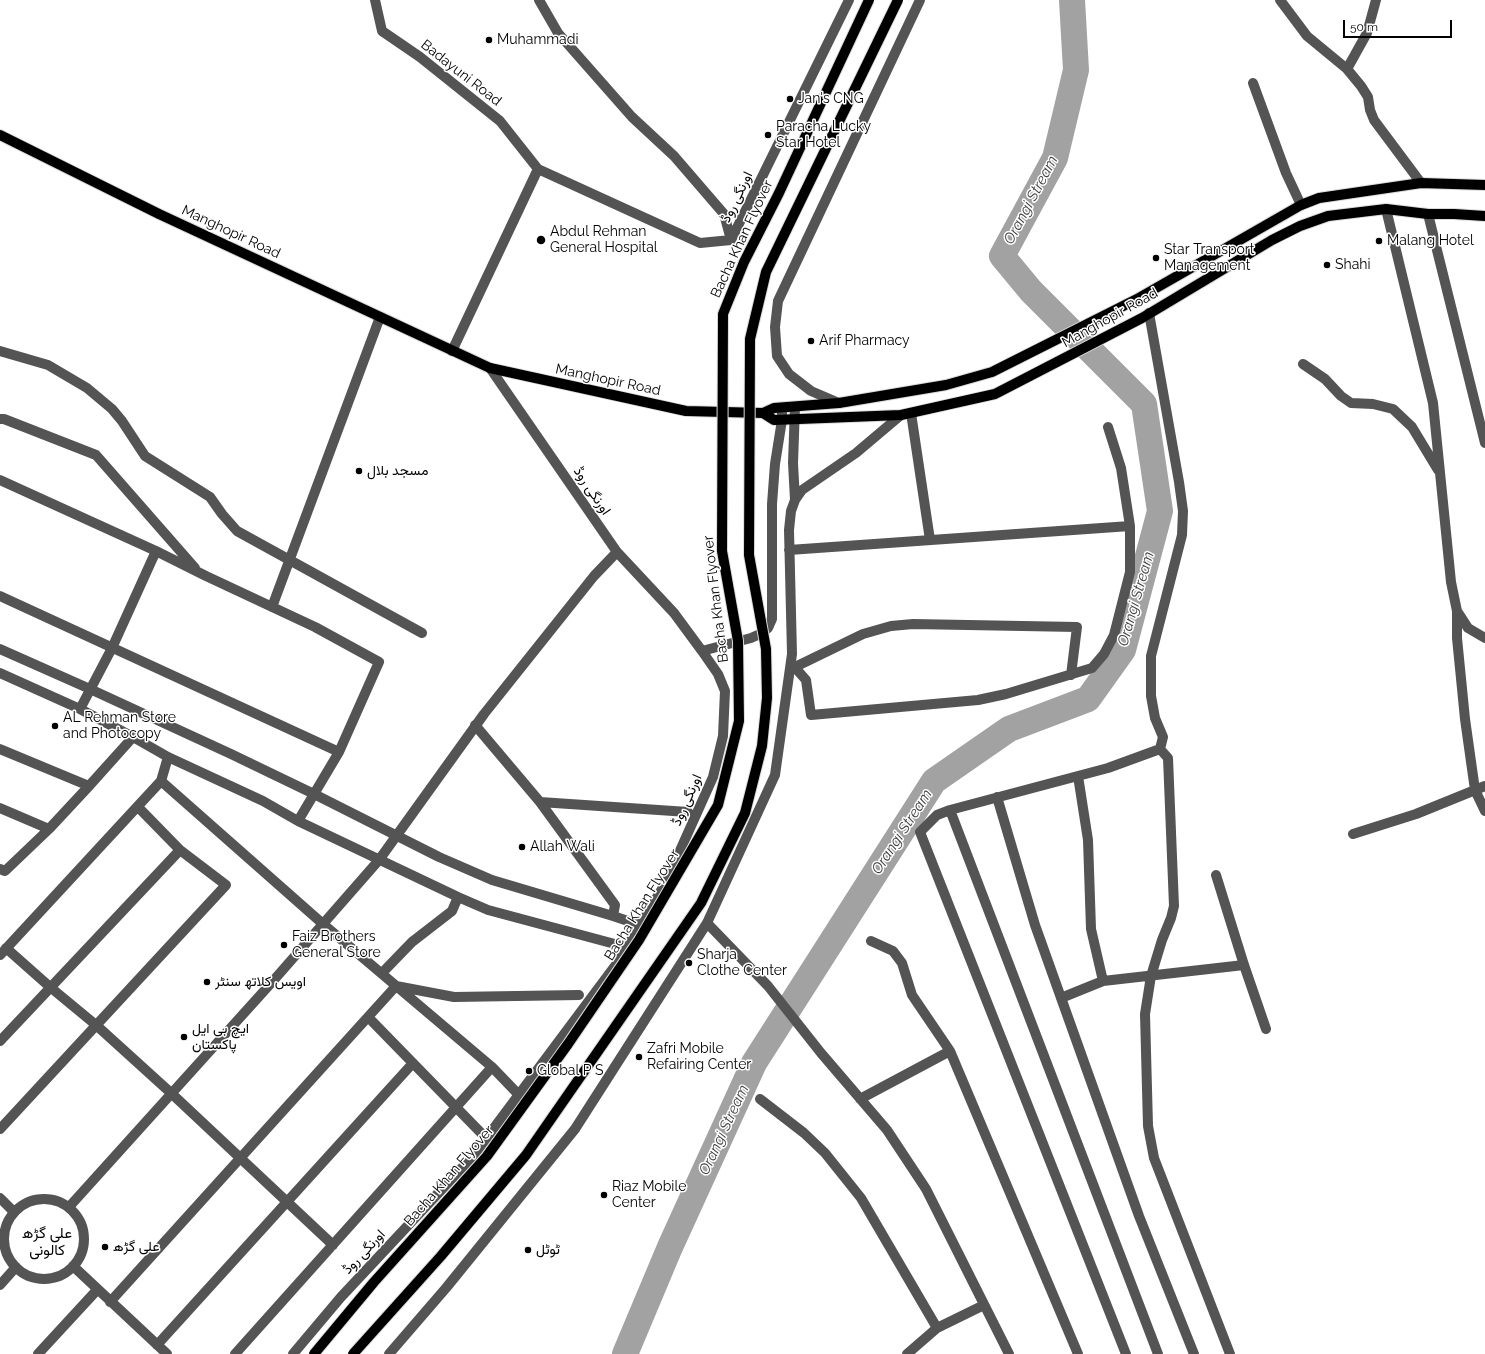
<!DOCTYPE html>
<meta charset="utf-8">
<style>
body{margin:0}
#map{position:relative;width:1485px;height:1354px;overflow:hidden;background:#fff;font-family:Raleway,sans-serif}
canvas{display:block}
.scale{position:absolute;left:1343px;top:20px;width:109px;height:18px;box-sizing:border-box;border:2px solid #000;border-top:0;padding-left:5px;font-size:12px;line-height:14px;white-space:nowrap;color:#000;-webkit-text-stroke:3px #fff;paint-order:stroke}
</style>
<div id="map">
<canvas width="1485" height="1354"></canvas>
<div class="scale">50 m</div>
</div>
<script>
const ctx = document.querySelector('canvas').getContext('2d');
ctx.lineJoin = 'round';
function shape(rows) {
  const path = new Path2D();
  for (const r of rows) {
    if (r.length === 3) {
      path.moveTo(r[0] + r[2], r[1]);
      path.arc(r[0], r[1], r[2], 0, 2 * Math.PI);
      continue;
    }
    path.moveTo(r[0], r[1]);
    for (let i = 2; i < r.length; i += 2) path.lineTo(r[i], r[i + 1]);
  }
  return path;
}
function strokePath(path, color, width, dash) {
  ctx.strokeStyle = color;
  ctx.lineWidth = width;
  ctx.lineCap = dash ? 'butt' : 'round';
  ctx.setLineDash(dash || []);
  ctx.stroke(path);
}
function drawText(font, color, halo, rows, align = 'center') {
  ctx.font = font + ' Raleway,Vazirmatn,sans-serif';
  ctx.lineWidth = 3;
  ctx.setLineDash([]);
  ctx.textBaseline = 'middle';
  ctx.strokeStyle = halo;
  ctx.fillStyle = color;
  for (const [text, x, y, turn = 0] of rows) {
    ctx.save();
    ctx.translate(x, y);
    ctx.rotate((+turn || 0) * Math.PI / 180);
    ctx.textAlign = isNaN(turn) ? turn : align;
    if (halo) ctx.strokeText(text, 0, 0);
    ctx.fillText(text, 0, 0);
    ctx.restore();
  }
}
strokePath(shape([
 [625,1354,670,1247,754,1063,934,781,1009,729,1088,699,1123,650,1160,511,1144,404,1031,291,1002,256,1055,158,1076,70,1072,0]
]), '#a2a2a2', 26);
const major = shape([
 [0,135,159,214,490,368,686,411,763,413,774,408,839,403,946,385,992,372,1137,299,1301,205,1319,198,1421,183,1485,185],
 [763,413,774,420,901,415,995,394,1142,318,1272,240,1300,226,1328,216,1386,209,1428,214,1454,214,1485,216]
]);
strokePath(major, '#dbdbdb', 12);
strokePath(shape([
 [375,0,382,31,420,57,500,121,538,169,700,243,731,240],
 [539,0,558,33,632,117,674,156,724,214,731,240],
 [1280,0,1307,36,1347,69,1361,86,1368,97,1370,110,1374,120,1421,183],
 [1347,69,1367,33,1376,0],
 [1253,83,1286,173,1301,205],
 [1386,209,1433,403,1451,582,1457,611,1468,628,1485,638],
 [1428,214,1485,443],
 [731,240,849,0],
 [0,351,48,365,87,388,112,409,122,421,145,456,210,497,222,514,237,531,422,633],
 [452,351,538,169],
 [1303,364,1325,379,1341,396,1351,403,1373,404,1393,409,1412,427,1438,470],
 [839,403,811,391,789,374,777,356,775,327,778,301,920,0],
 [911,413,930,540],
 [0,419,4,419,96,455,195,568],
 [0,480,156,551,206,576,315,627,379,662,339,752,298,821],
 [795,500,793,463,795,407],
 [789,550,1130,526],
 [0,596,339,752],
 [272,607,380,317],
 [1457,613,1457,638,1465,719,1475,790,1485,811],
 [0,649,90,689,231,754,314,794,439,857,492,880,613,916,640,925],
 [702,651,751,638,760,634,768,628,772,619,772,504,775,464,782,420,782,408],
 [791,663,806,680,811,715,978,700,1006,694,1092,668,1104,654,1114,635,1130,572,1130,526,1121,468,1108,427],
 [795,667,863,634,891,626,913,624,1077,627,1071,675],
 [0,673,80,709,133,737,168,757,263,801,298,821,458,897,488,910,626,947],
 [80,709,112,648,156,551],
 [475,725,540,802,615,905,613,916],
 [0,749,89,786],
 [1160,749,1168,758,1174,906,1171,918,1162,940,1151,976,1145,1014,1148,1126,1154,1158,1230,1354],
 [1078,776,1088,840,1091,929,1103,981],
 [161,781,323,924,492,1067],
 [997,797,1035,925,1139,1216,1194,1354],
 [540,802,688,812],
 [0,808,49,829],
 [950,810,1158,1354],
 [1353,834,1416,814,1485,786],
 [0,869,5,871,49,829,89,786,133,737],
 [1216,875,1244,965,1266,1029],
 [707,923,768,986,821,1053,887,1130,926,1189,1009,1354],
 [871,941,893,951,902,963,912,995,950,1051,1078,1354],
 [6,948,50,987,96,1025,171,1093,333,1245],
 [0,955,161,781,168,757],
 [382,973,412,942,452,911,458,897],
 [1061,998,1103,981,1244,965],
 [368,1017,486,1138],
 [0,1041,180,850,138,807],
 [760,1099,804,1133,825,1153,861,1198,937,1328],
 [860,1099,950,1051],
 [0,1129,226,885,180,850],
 [0,1198,14,1212],
 [44,1239,40],
 [69,1207,273,981,379,860,484,714,594,576,617,552],
 [73,1266,167,1354],
 [0,1285,16,1267],
 [110,1302,396,986,454,997,579,995],
 [157,1345,413,1063],
 [38,1354,97,1290],
 [235,1354,492,1067,519,1095],
 [293,1354,341,1297,473,1156,615,966,665,884,713,777,723,736,725,691,718,674,702,651,674,613,617,552,490,368],
 [389,1354,446,1288,575,1129,707,923,775,775,792,654,789,530,791,511,795,500,802,490,856,453,901,415],
 [907,1354,937,1328,984,1305],
 [1126,1354,920,832,937,815,950,810,1108,768,1160,749,1163,737,1155,718,1151,696,1151,656,1182,535,1183,511,1179,482,1149,313]
]), '#545454', 10);
strokePath(major, '#000', 10);
const majorBridge = shape([
 [314,1354,374,1282,487,1156,568,1044,639,940,718,805,739,721,738,641,722,551,723,314,744,262,779,193,869,0],
 [353,1354,441,1256,526,1155,701,903,745,813,762,746,767,698,766,649,749,555,750,339,766,272,898,0]
]);
strokePath(majorBridge, '#dbdbdb', 12, []);
strokePath(majorBridge, '#000', 10);
for (const [x, y, r, color] of [
 [489,40,4,"#000"],
 [790,99,4,"#000"],
 [768,135,4,"#000"],
 [541,240,5,"#000"],
 [1379,241,4,"#000"],
 [1156,258,4,"#000"],
 [1327,265,4,"#000"],
 [811,341,4,"#000"],
 [359,471,4,"#000"],
 [55,726,4,"#000"],
 [522,847,4,"#000"],
 [284,945,4,"#000"],
 [689,963,4,"#000"],
 [207,982,4,"#000"],
 [184,1037,4,"#000"],
 [639,1057,4,"#000"],
 [529,1071,4,"#000"],
 [604,1195,4,"#000"],
 [105,1247,4,"#000"],
 [528,1250,4,"#000"]
]) {
  const dot = new Path2D();
  dot.arc(x, y, r, 0, 2 * Math.PI);
  ctx.fillStyle = color;
  ctx.fill(dot);
  strokePath(dot, '#fff', 1.5);
}
drawText('14px', '#000', '#fff', [
 ["Muhammadi",497,40],
 ["Jan's CNG",798,99],
 ["Paracha Lucky",776,127],
 ["Star Hotel",776,143],
 ["Abdul Rehman",550,232],
 ["General Hospital",550,248],
 ["Malang Hotel",1387,241],
 ["Star Transport",1164,250],
 ["Management",1164,266],
 ["Shahi",1335,265],
 ["Arif Pharmacy",819,341],
 ["مسجد بلال",367,471],
 ["AL Rehman Store",63,718],
 ["and Photocopy",63,734],
 ["Allah Wali",530,847],
 ["Faiz Brothers",292,937],
 ["General Store",292,953],
 ["Sharja",697,955],
 ["Clothe Center",697,971],
 ["اویس کلاتھ سنٹر",215,982],
 ["ایچ بی ایل",192,1029],
 ["پاکستان",192,1045],
 ["Zafri Mobile",647,1049],
 ["Refairing Center",647,1065],
 ["Global P S",537,1071],
 ["Riaz Mobile",612,1187],
 ["Center",612,1203],
 ["علی گڑھ",113,1247],
 ["ٹوٹل",536,1250]
], 'left');
drawText('14px', '#000', '#fff', [
 ["Badayuni Road",461,73,38],
 ["اورنگی روڈ",737,197,-64],
 ["Manghopir Road",231,232,25],
 ["Bacha Khan Flyover",742,239,-65],
 ["Manghopir Road",1110,318,-29],
 ["Manghopir Road",608,380,12],
 ["اورنگی روڈ",592,491,56],
 ["Bacha Khan Flyover",716,599,-97],
 ["اورنگی روڈ",687,800,-66],
 ["Bacha Khan Flyover",642,905,-58],
 ["Bacha Khan Flyover",449,1176,-49],
 ["اورنگی روڈ",364,1252,-47]
]);
drawText('italic 15px', '#434343', '#fff', [
 ["Orangi Stream",1031,200,-62],
 ["Orangi Stream",1136,599,-74],
 ["Orangi Stream",902,832,-57],
 ["Orangi Stream",724,1130,-65]
]);
drawText('15px', '#000', '#fff', [
 ["علی گڑھ",47,1233],
 ["کالونی",47,1250]
]);
</script>
